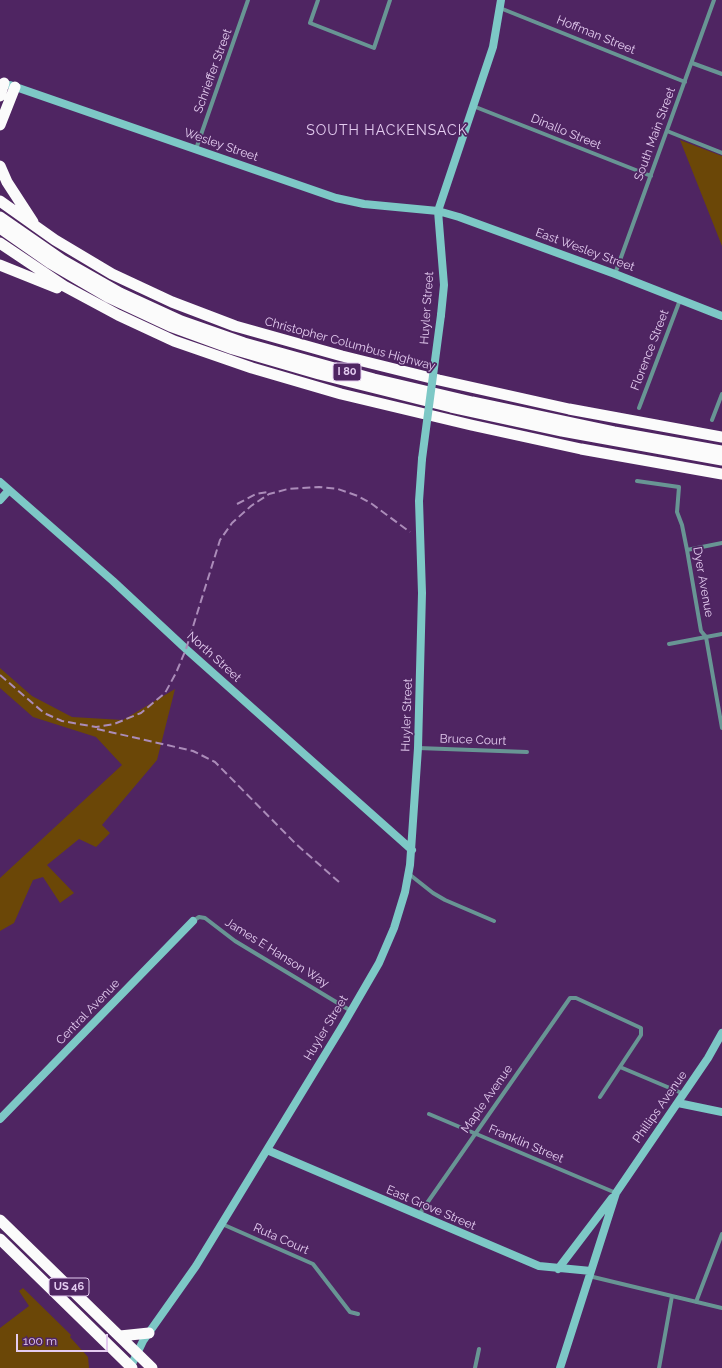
<!DOCTYPE html>
<style>
body{margin:0}
#map{position:relative;width:722px;height:1368px;overflow:hidden;background:#4f2562;font-family:Raleway,sans-serif}
canvas{display:block}
.scale{position:absolute;left:16px;top:1334px;width:92px;height:18px;box-sizing:border-box;border:2px solid #e4ccf0;border-top:0;padding-left:5px;font-size:12px;line-height:14px;white-space:nowrap;color:#e4ccf0;-webkit-text-stroke:3px #4f2562;paint-order:stroke}
</style>
<div id="map">
<canvas width="722" height="1368"></canvas>
<div class="scale">100 m</div>
</div>
<script>
const ctx = document.querySelector('canvas').getContext('2d');
ctx.lineJoin = 'round';
function fill(path, color) {
  ctx.fillStyle = color;
  ctx.fill(path, 'evenodd');
}
function shape(rows) {
  const path = new Path2D();
  for (const r of rows) {
    path.moveTo(r[0], r[1]);
    for (let i = 2; i < r.length; i += 2) path.lineTo(r[i], r[i + 1]);
  }
  return path;
}
function strokePath(path, color, width, dash) {
  ctx.strokeStyle = color;
  ctx.lineWidth = width;
  ctx.lineCap = dash ? 'butt' : 'round';
  ctx.setLineDash(dash || []);
  ctx.stroke(path);
}
function drawText(font, color, halo, rows, align = 'center') {
  ctx.font = font + ' Raleway,sans-serif';
  ctx.lineWidth = 3.5;
  ctx.setLineDash([]);
  ctx.textBaseline = 'middle';
  ctx.strokeStyle = halo;
  ctx.fillStyle = color;
  for (const [text, x, y, turn = 0] of rows) {
    ctx.save();
    ctx.translate(x, y);
    ctx.rotate((+turn || 0) * Math.PI / 180);
    ctx.textAlign = isNaN(turn) ? turn : align;
    if (halo) ctx.strokeText(text, 0, 0);
    ctx.fillText(text, 0, 0);
    ctx.restore();
  }
}
fill(shape([
 [680,140,722,156,722,246],
 [0,668,32,696,72,717,123,720,175,689,157,760,102,825,110,833,96,847,79,839,47,865,74,893,60,903,43,877,33,880,14,923,0,931,0,878,122,765,96,737,33,717,0,688],
 [23,1288,71,1335,70,1337,88,1357,89,1368,0,1368,0,1328,29,1306,19,1291]
]), '#6b4707');
strokePath(shape([
 [318,0,310,23,374,48,390,0],
 [500,8,685,82],
 [692,63,722,74],
 [473,106,651,176],
 [667,131,722,153],
 [196,149,248,0],
 [615,274,714,0],
 [639,408,680,300],
 [712,420,722,394],
 [637,481,679,487,677,512,682,525,687,550,701,631,706,637,722,728],
 [687,550,722,543],
 [669,644,722,634],
 [418,748,527,752],
 [409,874,433,893,445,900,494,921],
 [193,921,199,917,205,918,235,941,351,1011],
 [620,1067,684,1094],
 [429,1114,616,1193],
 [418,1216,570,998,576,998,641,1028,641,1035,600,1097],
 [222,1224,313,1264,350,1312,358,1314],
 [589,1276,722,1308],
 [696,1302,722,1234],
 [475,1368,479,1349],
 [659,1368,672,1296]
]), '#689594', 4);
strokePath(shape([
 [10,85,336,198,364,204,438,211,459,217,615,274,722,316],
 [441,315,444,285,438,211,493,47,501,0],
 [0,482,113,581,186,649,412,850],
 [0,500,9,490],
 [678,1103,722,1112],
 [0,1119,193,921],
 [267,1150,539,1266,591,1271],
 [558,1269,612,1198],
 [131,1366,143,1341,196,1266,343,1025,379,963,394,928,405,892,410,865,418,748,422,593,419,501,422,459],
 [560,1368,616,1193,708,1058,722,1033]
]), '#7dc8c6', 8);
strokePath(shape([
 [0,96,4,83],
 [0,125,15,87],
 [0,166,7,182,33,222],
 [0,201,55,240,112,274,172,302,235,326,342,356,439,380,569,409,722,437],
 [0,217,62,260,120,293,181,321,244,343,374,379,472,402,614,432,722,451],
 [0,228,50,263,108,297,170,326,233,349,319,374,451,407,562,431,722,460],
 [0,243,64,286,118,315,174,341,252,368,341,394,471,425,581,449,722,474],
 [0,265,57,288],
 [0,1220,152,1368],
 [0,1239,132,1368],
 [120,1336,149,1333]
]), '#fbfbfb', 11);
strokePath(shape([
 [237,504,256,494,268,492],
 [0,675,44,713,62,721,96,727,114,724,141,713,165,693,176,673,186,649,220,540,232,523,251,506,269,494,288,489,319,487,338,489,358,496,372,504,410,532],
 [97,729,193,751,215,762,296,844,339,882]
]), '#ab8cb9', 2, [8, 4]);
strokePath(shape([
 [422,459,441,315]
]), '#7dc8c6', 8);
for (const [x, y, w] of [
 [347,372,28],
 [69,1287,40]
]) {
  const box = new Path2D();
  box.roundRect(x - w / 2, y - 9, w, 18, 3);
  ctx.fillStyle = '#4f2562';
  ctx.fill(box);
  strokePath(box, '#e4ccf0', 1);
}
drawText('bold 11px', '#e4ccf0', null, [
 ["I 80",347,372],
 ["US 46",69,1287]
]);
drawText('12px', '#e4ccf0', '#4f2562', [
 ["Hoffman Street",596,35,22],
 ["Schrieffer Street",213,71,-70],
 ["Dinallo Street",566,132,22],
 ["South Main Street",655,134,-70],
 ["Wesley Street",221,145,19],
 ["East Wesley Street",585,250,20],
 ["Huyler Street",427,308,-86],
 ["Christopher Columbus Highway",350,344,15],
 ["Florence Street",650,350,-69],
 ["Dyer Avenue",703,582,80],
 ["North Street",214,657,42],
 ["Huyler Street",407,715,-88],
 ["Bruce Court",473,740,2],
 ["James E Hanson Way",277,953,32],
 ["Central Avenue",88,1012,-46],
 ["Huyler Street",326,1028,-59],
 ["Maple Avenue",487,1099,-55],
 ["Phillips Avenue",660,1107,-55],
 ["Franklin Street",526,1144,23],
 ["East Grove Street",431,1208,23],
 ["Ruta Court",281,1239,24]
]);
ctx.letterSpacing = '1px';
drawText('14px', '#e4ccf0', '#4f2562', [
 ["SOUTH HACKENSACK",387,131]
]);
ctx.letterSpacing = '0px';
</script>
